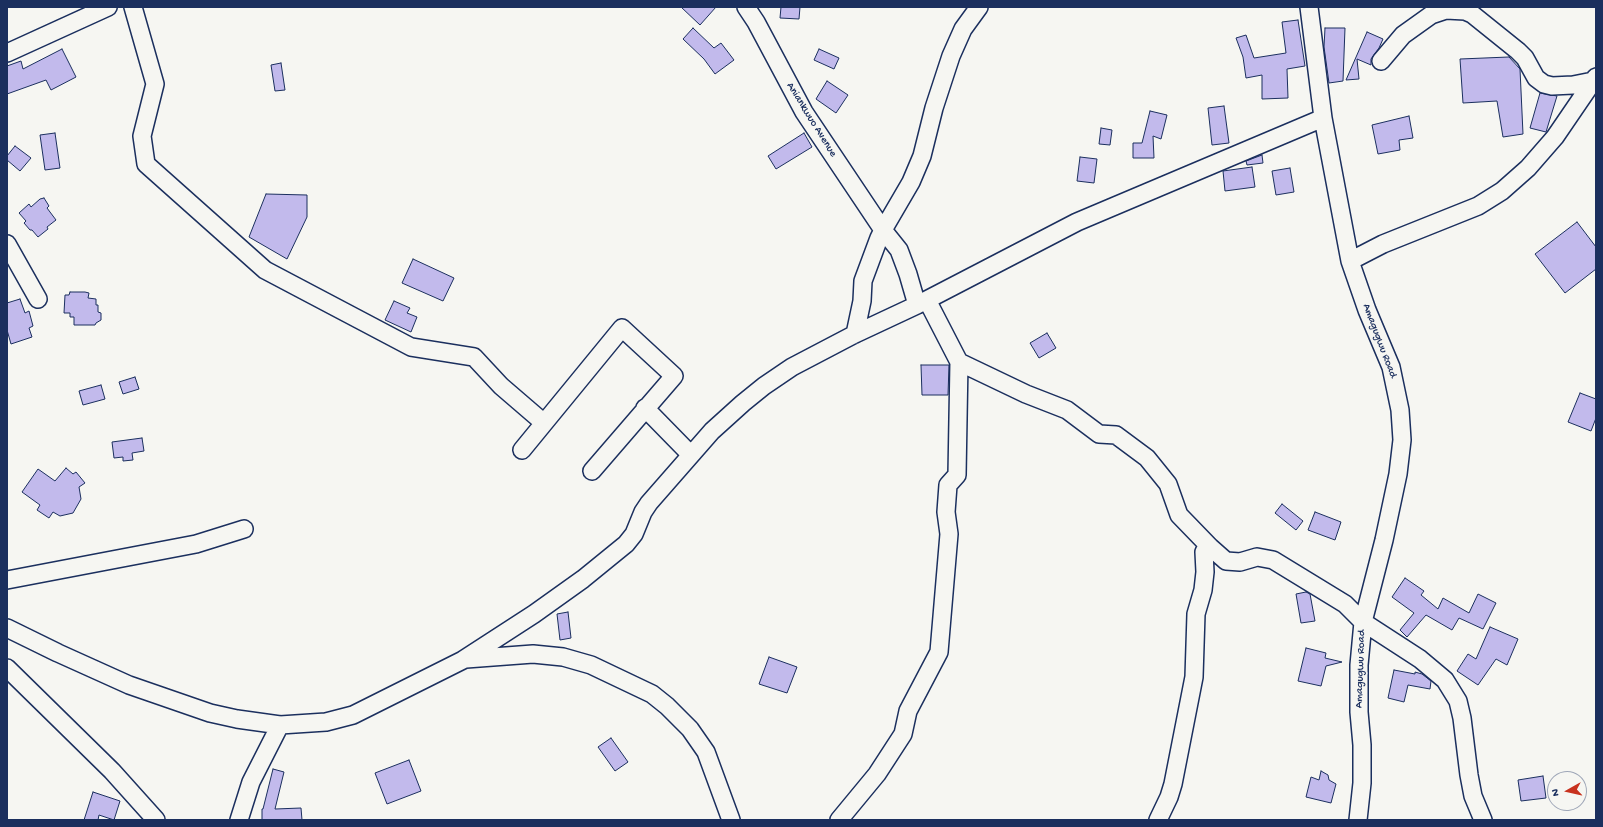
<!DOCTYPE html>
<style>
body{margin:0}
#map{position:relative;width:1603px;height:827px;overflow:hidden;background:#f6f6f2;font-family:"Gochi Hand",sans-serif}
canvas{display:block}
.frame{position:absolute;inset:0;border:8px solid #1b2f5e;pointer-events:none}
.north{position:absolute;left:1547px;top:771px;width:40px;height:40px;box-sizing:border-box;background:#f6f6f2;border:1px solid #9ea6b7;border-radius:50%;rotate:262deg;font-size:11px;font-weight:700;line-height:16px;text-align:center;color:#1b2f5e}
.north::after{content:'';display:block;margin:auto;width:14px;height:18px;background:#c8321e;clip-path:polygon(50% 0,100% 100%,50% 72%,0 100%)}
</style>
<div id="map">
<canvas width="1603" height="827"></canvas>
<div class="frame"></div>
<div class="north">N</div>
</div>
<script>
const ctx = document.querySelector('canvas').getContext('2d');
ctx.lineJoin = 'round';
function fill(path, color) {
  ctx.fillStyle = color;
  ctx.fill(path, 'evenodd');
}
function shape(rows) {
  const path = new Path2D();
  for (const r of rows) {
    path.moveTo(r[0], r[1]);
    for (let i = 2; i < r.length; i += 2) path.lineTo(r[i], r[i + 1]);
  }
  return path;
}
function strokePath(path, color, width, dash) {
  ctx.strokeStyle = color;
  ctx.lineWidth = width;
  ctx.lineCap = dash ? 'butt' : 'round';
  ctx.setLineDash(dash || []);
  ctx.stroke(path);
}
function drawText(font, color, halo, rows, align = 'center') {
  ctx.font = font + ' "Gochi Hand",sans-serif';
  ctx.lineWidth = 3;
  ctx.setLineDash([]);
  ctx.textBaseline = 'middle';
  ctx.strokeStyle = halo;
  ctx.fillStyle = color;
  for (const [text, x, y, turn = 0] of rows) {
    ctx.save();
    ctx.translate(x, y);
    ctx.rotate((+turn || 0) * Math.PI / 180);
    ctx.textAlign = isNaN(turn) ? turn : align;
    if (halo) ctx.strokeText(text, 0, 0);
    ctx.fillText(text, 0, 0);
    ctx.restore();
  }
}
const building = shape([
 [681,7,716,7,700,25,681,7],
 [781,7,800,7,799,19,780,18,781,7],
 [1298,20,1305,66,1287,69,1288,98,1262,99,1262,75,1246,78,1243,57,1236,38,1246,35,1254,58,1286,53,1282,22,1298,20],
 [693,28,714,48,721,43,734,60,715,74,704,59,683,39,693,28],
 [1325,28,1345,28,1343,81,1329,83,1324,47,1325,28],
 [1367,32,1383,39,1379,48,1371,59,1371,65,1357,59,1359,79,1346,80,1367,32],
 [62,49,76,77,51,90,46,80,7,94,7,66,21,61,23,69,62,49],
 [819,49,839,58,834,69,814,60,819,49],
 [1509,57,1520,69,1523,134,1503,137,1497,101,1463,103,1460,59,1509,57],
 [281,63,285,90,275,91,271,65,281,63],
 [827,81,848,95,836,113,816,99,827,81],
 [1540,93,1557,96,1546,132,1530,128,1540,93],
 [1224,106,1229,143,1212,145,1208,108,1224,106],
 [1150,111,1167,115,1161,139,1153,136,1154,158,1133,158,1133,143,1142,143,1150,111],
 [1409,116,1413,138,1399,140,1400,150,1378,154,1372,125,1409,116],
 [1101,128,1112,130,1110,145,1099,144,1101,128],
 [55,133,60,168,45,170,40,135,55,133],
 [804,133,812,147,776,169,768,156,804,133],
 [15,146,31,158,20,171,7,160,7,156,15,146],
 [1262,155,1263,163,1247,165,1246,161,1262,155],
 [1080,157,1097,159,1094,183,1077,181,1080,157],
 [1252,167,1255,187,1225,191,1223,171,1252,167],
 [1290,168,1294,192,1276,195,1272,171,1290,168],
 [266,194,307,195,307,217,287,259,249,237,266,194],
 [44,198,49,206,47,208,56,220,47,227,48,229,38,237,32,230,30,230,24,223,26,221,19,213,29,204,31,207,40,199,44,198],
 [1577,222,1596,247,1596,269,1565,293,1535,254,1577,222],
 [413,259,454,278,443,301,402,283,413,259],
 [70,292,85,292,89,293,88,298,96,299,96,305,98,305,98,312,101,313,101,320,96,323,95,325,74,325,74,317,70,317,70,313,64,313,65,295,69,295,70,292],
 [20,299,25,313,29,311,33,326,29,328,32,337,11,344,7,330,7,303,20,299],
 [394,301,410,308,407,313,417,317,411,332,385,320,394,301],
 [1047,333,1056,348,1039,358,1030,343,1047,333],
 [921,365,949,365,948,395,922,395,921,365],
 [135,377,139,389,123,394,119,382,135,377],
 [101,385,105,399,83,405,79,391,101,385],
 [1580,393,1596,399,1596,418,1591,431,1568,422,1580,393],
 [142,438,144,451,132,453,133,460,123,461,123,457,114,458,112,442,142,438],
 [66,468,73,474,76,472,85,483,79,487,81,499,73,513,60,516,53,512,49,518,37,510,40,505,22,492,38,469,55,481,66,468],
 [1282,504,1303,521,1296,530,1275,513,1282,504],
 [1315,512,1341,522,1335,540,1308,530,1315,512],
 [1405,578,1424,591,1421,595,1438,609,1443,598,1469,613,1478,594,1496,603,1483,629,1459,618,1452,630,1426,615,1407,637,1400,630,1414,613,1392,597,1405,578],
 [1306,592,1310,594,1315,621,1301,623,1296,594,1306,592],
 [568,612,571,638,560,640,557,614,568,612],
 [1490,627,1518,639,1507,665,1496,659,1478,685,1457,671,1468,654,1476,659,1490,627],
 [1306,648,1326,653,1325,658,1342,662,1326,666,1321,686,1298,681,1306,648],
 [769,657,797,667,787,693,759,684,769,657],
 [1394,670,1415,674,1415,672,1422,674,1431,681,1430,689,1408,685,1404,702,1388,698,1394,670],
 [611,738,628,762,615,771,598,747,611,738],
 [409,760,421,791,387,804,375,773,409,760],
 [273,769,284,772,275,809,301,808,302,820,262,820,262,809,263,809,273,769],
 [1321,771,1328,775,1329,780,1336,784,1331,803,1306,797,1311,777,1319,780,1321,771],
 [1543,776,1546,798,1521,801,1518,780,1543,776],
 [93,792,120,801,114,820,99,815,98,820,84,820,93,792]
]);
fill(building, '#c2baec');
strokePath(building, '#1b2f5e', 1);
const minor = shape([
 [133,7,155,84,142,136,146,164,265,270,411,347,474,357,501,386,544,423],
 [746,7,756,22,804,112,883,230,879,238,863,281,862,301,855,334],
 [1309,7,1323,118,1350,261,1367,310,1391,367,1400,410,1402,440,1398,474,1384,540,1363,622,1359,665,1359,712,1362,745,1362,783,1358,820],
 [7,53,108,7],
 [1381,61,1403,35,1431,15,1446,10,1465,11,1472,14,1518,51,1525,58,1536,78,1544,84,1552,86,1573,85,1593,81,1596,84],
 [7,244,38,299],
 [1350,261,1383,244,1478,206,1502,191,1528,168,1555,137,1596,77],
 [927,300,959,362,1026,394,1067,410,1099,434,1116,435,1147,458,1168,484,1179,515,1210,547],
 [917,305,908,274,899,250,883,230,911,182,922,156,934,108,951,56,963,29,979,7],
 [645,408,691,455],
 [522,450,622,328,674,376,592,471],
 [7,580,196,544,244,529],
 [7,628,58,653,129,685,210,713,237,719,280,725,326,722,353,715,463,660,534,614,583,579,626,544,634,534,643,512,649,503,712,431,743,403,764,386,792,367,855,334,917,305,1077,222,1323,118],
 [466,659,533,654,563,657,591,665,652,694,667,706,690,729,706,752,731,820],
 [7,668,112,771,156,820],
 [239,820,251,782,280,725],
 [839,820,877,774,903,734,908,711,939,652,949,534,946,512,948,485,957,475,959,362],
 [1158,820,1169,797,1173,784,1194,677,1196,614,1203,590,1205,572,1204,552,1206,548,1209,546,1226,561,1240,562,1257,557,1273,560,1345,604,1363,622,1420,659,1445,680,1458,701,1462,718,1469,775,1473,796,1483,820]
]);
strokePath(minor, '#1b2f5e', 20);
strokePath(minor, '#f6f6f2', 17);
drawText('11px', '#1b2f5e', '#f6f6f2', [
 ["Aniankwuo Avenue",811,120,58],
 ["Amagugwu Road",1379,341,69],
 ["Amagugwu Road",1361,669,-88]
]);
</script>
